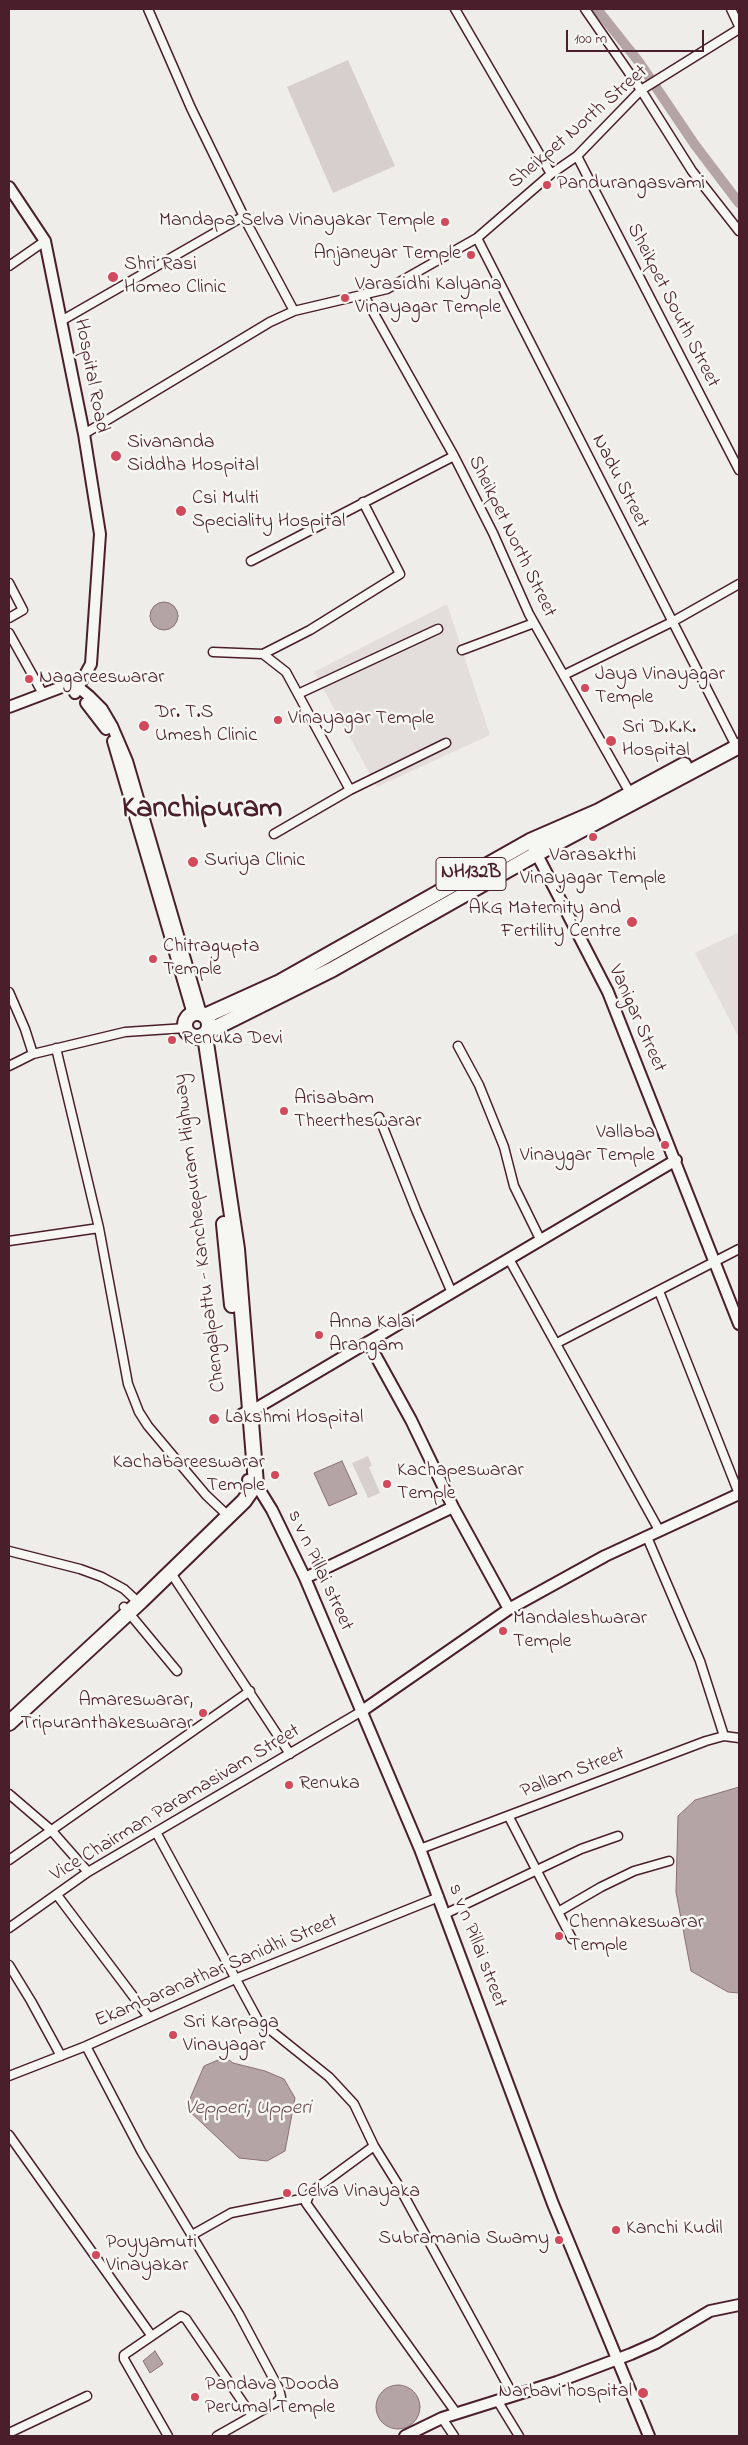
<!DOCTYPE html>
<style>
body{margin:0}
#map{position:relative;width:748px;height:2445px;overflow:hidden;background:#efedea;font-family:"Indie Flower",sans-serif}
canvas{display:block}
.frame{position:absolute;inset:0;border:10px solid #4a1f2b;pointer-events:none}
.scale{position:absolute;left:566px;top:30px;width:138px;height:22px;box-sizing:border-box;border:2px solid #4a1f2b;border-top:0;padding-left:6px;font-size:15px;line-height:18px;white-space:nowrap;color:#4a1f2b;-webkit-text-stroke:4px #f6f6f2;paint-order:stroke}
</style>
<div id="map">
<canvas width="748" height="2445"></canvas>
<div class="frame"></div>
<div class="scale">100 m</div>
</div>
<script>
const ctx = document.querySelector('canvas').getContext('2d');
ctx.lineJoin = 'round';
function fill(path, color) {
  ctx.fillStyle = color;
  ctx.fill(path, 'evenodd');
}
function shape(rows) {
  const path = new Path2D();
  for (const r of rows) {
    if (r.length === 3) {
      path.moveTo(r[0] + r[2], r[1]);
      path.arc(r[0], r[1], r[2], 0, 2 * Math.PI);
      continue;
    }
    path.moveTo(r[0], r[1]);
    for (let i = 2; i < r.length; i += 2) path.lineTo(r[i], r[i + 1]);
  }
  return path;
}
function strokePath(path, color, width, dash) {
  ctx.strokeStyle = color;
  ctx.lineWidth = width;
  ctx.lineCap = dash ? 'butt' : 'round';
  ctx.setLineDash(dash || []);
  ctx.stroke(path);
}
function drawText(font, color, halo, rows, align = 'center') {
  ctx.font = font + ' "Indie Flower",sans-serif';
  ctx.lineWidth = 5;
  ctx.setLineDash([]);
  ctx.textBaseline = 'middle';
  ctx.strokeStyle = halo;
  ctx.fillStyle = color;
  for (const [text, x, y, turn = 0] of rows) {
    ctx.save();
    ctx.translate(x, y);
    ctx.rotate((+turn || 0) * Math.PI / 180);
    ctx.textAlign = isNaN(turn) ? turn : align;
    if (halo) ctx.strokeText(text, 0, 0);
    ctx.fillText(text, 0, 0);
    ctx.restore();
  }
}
fill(shape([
 [447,604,490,735,377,787,314,672],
 [739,932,739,1038,695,953]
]), '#e3dedc');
fill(shape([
 [348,60,395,166,333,193,287,87],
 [368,1456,372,1466,369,1467,380,1493,368,1498,352,1463]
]), '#d7cfce');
const water = shape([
 [164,616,14],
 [342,1461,357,1494,329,1506,314,1473,342,1461],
 [739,1787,739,1993,728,1992,691,1971,676,1892,678,1816,695,1800,739,1787],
 [225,2057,233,2063,265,2071,284,2079,295,2098,285,2151,267,2161,239,2158,186,2108,204,2066,225,2057],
 [155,2351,163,2364,150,2373,143,2361,155,2351],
 [398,2407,22]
]);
fill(water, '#b4a4a5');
strokePath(water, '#8a6f74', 1);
strokePath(shape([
 [597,9,639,62,695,145,739,203]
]), '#b4a4a5', 10);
const street = shape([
 [148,9,191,108,249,227,294,311],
 [455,9,551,174],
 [585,9,641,90,692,171,739,231],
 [731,9,739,26],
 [577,156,739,470],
 [477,238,737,748],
 [9,266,45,241],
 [363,294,454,456,493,533,529,614,630,793],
 [61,321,244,216],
 [84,434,270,322,294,311,387,289,477,238,551,174,577,156,641,90,739,29],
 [251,561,454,456],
 [9,583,23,610,9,618],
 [9,633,42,692],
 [462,650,534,623],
 [213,652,263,654,286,672,350,790],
 [263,654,310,630,400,574,363,502],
 [564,675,672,622,739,584],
 [298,694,438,629],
 [274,834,350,790,446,743],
 [9,992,25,1029,33,1054,9,1066],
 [458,1046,479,1085,504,1147,514,1186,541,1241],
 [56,1048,99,1228,128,1384,139,1412,148,1426,206,1495,224,1512],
 [33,1054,125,1032,186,1028],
 [379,1117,416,1210,452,1293],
 [9,1241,99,1228],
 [509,1259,659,1530],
 [659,1291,739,1494],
 [557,1343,739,1249],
 [647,1537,700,1661,724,1736],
 [9,1551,80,1569,102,1577,124,1589,139,1603],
 [171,1573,290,1754],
 [124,1607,177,1671],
 [9,1794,51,1830,88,1872],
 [509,1817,572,1939],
 [156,1832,258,2020,329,2077,354,2104,374,2146,397,2183,513,2395],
 [420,1849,706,1741,724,1736,739,1738],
 [9,1860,250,1691],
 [57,1895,148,2016],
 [558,1912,601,1887,634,1871,669,1861],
 [445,1914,581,1849,618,1836],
 [9,1928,88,1872,362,1711],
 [9,1965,31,2001,61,2056],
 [86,2046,141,2151,239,2314,279,2389,281,2397,277,2402,217,2436],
 [9,2076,86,2046,235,1979,439,1897],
 [9,2135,151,2335],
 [374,2146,310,2193,306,2203,457,2414],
 [192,2235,231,2213,306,2198],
 [497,2400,519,2436],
 [442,2418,454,2436],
 [9,2433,87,2396],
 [168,2436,124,2359,124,2355,181,2316,186,2319,252,2416]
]);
const secondary = shape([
 [9,187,45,241,84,434,100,534,91,664,75,693],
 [86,703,106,729],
 [9,707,67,685,78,687,89,696,102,709,112,726,127,761,201,1014],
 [113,741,193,1014],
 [530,841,608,992,739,1324],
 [242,1414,250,1412,676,1160],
 [248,1480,256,1484,272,1510,305,1578,420,1849,553,2204,649,2436],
 [453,1507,509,1609],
 [305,1578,453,1507,411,1420,368,1342],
 [362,1711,509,1609,605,1556,739,1494],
 [405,2436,442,2418,557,2382,631,2354,656,2343,710,2311,739,2305]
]);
const highway = shape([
 [197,1025,12],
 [205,1016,278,983,530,841,599,811,684,765],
 [207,1032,333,969,536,854,739,746],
 [224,1224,232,1305],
 [9,1723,141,1601,244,1501,256,1484,237,1249,205,1036]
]);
strokePath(street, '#4a1f2b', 11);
strokePath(secondary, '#4a1f2b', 14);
strokePath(highway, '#4a1f2b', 18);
strokePath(street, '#f6f6f2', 8);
strokePath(secondary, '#f6f6f2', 10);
strokePath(highway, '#f6f6f2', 14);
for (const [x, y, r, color] of [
 [547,185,5,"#d1495b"],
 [445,222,5,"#d1495b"],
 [471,255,5,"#d1495b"],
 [113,277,6,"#d1495b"],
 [345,298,5,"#d1495b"],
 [116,456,6,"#d1495b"],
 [181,511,6,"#d1495b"],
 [29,679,5,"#d1495b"],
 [585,688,5,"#d1495b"],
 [278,720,5,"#d1495b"],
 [144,726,6,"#d1495b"],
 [611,741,6,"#d1495b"],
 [593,837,5,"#d1495b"],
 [193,862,6,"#d1495b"],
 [632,922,6,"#d1495b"],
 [153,959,5,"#d1495b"],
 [172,1040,5,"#d1495b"],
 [284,1111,5,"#d1495b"],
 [665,1145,5,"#d1495b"],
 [319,1335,5,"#d1495b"],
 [214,1419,6,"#d1495b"],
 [275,1475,5,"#d1495b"],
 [387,1484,5,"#d1495b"],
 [503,1631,5,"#d1495b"],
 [203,1713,5,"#d1495b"],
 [289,1785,5,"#d1495b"],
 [559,1936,5,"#d1495b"],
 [173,2035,5,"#d1495b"],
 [287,2193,5,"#d1495b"],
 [616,2230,5,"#d1495b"],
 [559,2240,5,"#d1495b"],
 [96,2255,5,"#d1495b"],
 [643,2393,6,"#d1495b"],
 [195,2397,5,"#d1495b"]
]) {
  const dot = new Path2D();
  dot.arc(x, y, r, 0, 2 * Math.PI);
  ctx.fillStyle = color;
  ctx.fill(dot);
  strokePath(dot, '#f6f6f2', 2);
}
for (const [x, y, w] of [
 [471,874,70]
]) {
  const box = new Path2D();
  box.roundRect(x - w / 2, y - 16.5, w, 33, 4);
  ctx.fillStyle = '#f6f6f2';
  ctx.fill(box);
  strokePath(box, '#4a1f2b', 1);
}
drawText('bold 19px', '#4a1f2b', null, [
 ["NH132B",471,874]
]);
drawText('20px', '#4a1f2b', '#f6f6f2', [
 ["Sheikpet North Street",579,128,-41],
 ["Sheikpet South Street",672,306,63],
 ["Hospital Road",90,376,79],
 ["Nadu Street",619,482,63],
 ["Sheikpet North Street",511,537,64],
 ["Vanigar Street",636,1019,66],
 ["Chengalpattu - Kancheepuram Highway",201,1233,-97],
 ["s v n Pillai street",319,1571,65],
 ["Pallam Street",573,1774,-21],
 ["Vice Chairman Paramasivam Street",176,1804,-31],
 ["s v n Pillai street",476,1946,69],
 ["Ekambaranathar Sanidhi Street",217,1972,-23]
]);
drawText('20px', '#4a1f2b', '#f6f6f2', [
 ["Pandurangasvami",557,185],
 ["Mandapa Selva Vinayakar Temple",435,222,"right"],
 ["Anjaneyar Temple",461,255,"right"],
 ["Shri Rasi",124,266],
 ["Homeo Clinic",124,289],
 ["Varasidhi Kalyana",355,286],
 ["Vinayagar Temple",355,309],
 ["Sivananda",127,444],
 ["Siddha Hospital",127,467],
 ["Csi Multi",192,500],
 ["Speciality Hospital",192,523],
 ["Jaya Vinayagar",595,676],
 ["Temple",595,699],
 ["Nagareeswarar",39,679],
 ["Dr. T.S",155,714],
 ["Umesh Clinic",155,737],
 ["Vinayagar Temple",288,720],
 ["Sri D.K.K.",622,729],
 ["Hospital",622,752],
 ["Varasakthi",593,857,"center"],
 ["Vinayagar Temple",593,880,"center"],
 ["Suriya Clinic",204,862],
 ["AKG Maternity and",621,910,"right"],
 ["Fertility Centre",621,933,"right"],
 ["Chitragupta",163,948],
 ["Temple",163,971],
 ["Renuka Devi",182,1040],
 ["Arisabam",294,1100],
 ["Theertheswarar",294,1123],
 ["Vallaba",655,1134,"right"],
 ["Vinaygar Temple",655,1157,"right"],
 ["Anna Kalai",329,1324],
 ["Arangam",329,1347],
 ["Lakshmi Hospital",225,1419],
 ["Kachabareeswarar",265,1464,"right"],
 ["Temple",265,1487,"right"],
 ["Kachapeswarar",397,1472],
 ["Temple",397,1495],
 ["Mandaleshwarar",513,1620],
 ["Temple",513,1643],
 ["Amareswarar,",193,1702,"right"],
 ["Tripuranthakeswarar",193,1725,"right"],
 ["Renuka",299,1785],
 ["Chennakeswarar",569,1924],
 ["Temple",569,1947],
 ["Sri Karpaga",183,2024],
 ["Vinayagar",183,2047],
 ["Celva Vinayaka",297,2193],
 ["Kanchi Kudil",626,2230],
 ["Subramania Swamy",549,2240,"right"],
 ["Poyyamuti",106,2244],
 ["Vinayakar",106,2267],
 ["Pandava Dooda",205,2386],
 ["Perumal Temple",205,2409],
 ["Narbavi hospital",632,2393,"right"]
], 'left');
drawText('italic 21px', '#6f4e56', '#f6f6f2', [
 ["Vepperi, Upperi",248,2110]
]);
drawText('bold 30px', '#4a1f2b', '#f6f6f2', [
 ["Kanchipuram",202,811]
]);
</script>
